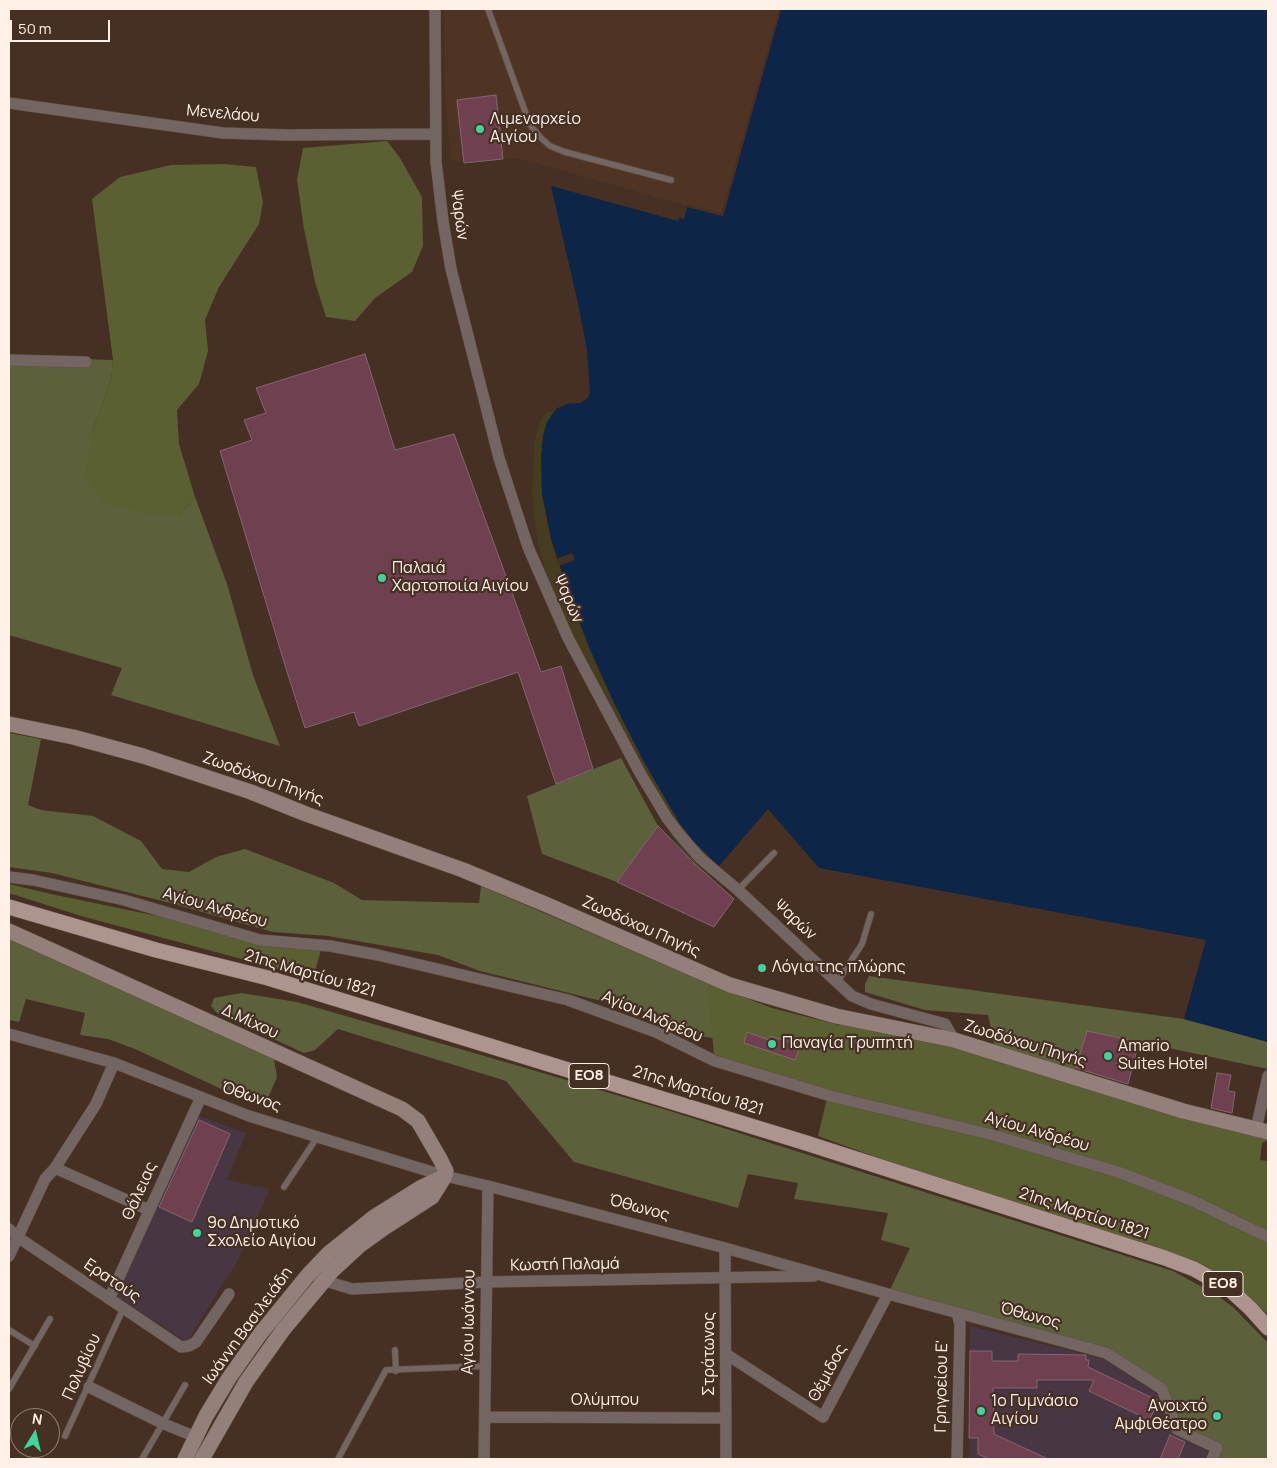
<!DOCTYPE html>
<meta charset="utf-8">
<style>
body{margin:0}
#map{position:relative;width:1277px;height:1468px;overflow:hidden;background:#453023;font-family:Manrope,sans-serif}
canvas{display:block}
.frame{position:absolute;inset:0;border:10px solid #fff1e8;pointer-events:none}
.north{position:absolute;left:10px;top:1408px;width:50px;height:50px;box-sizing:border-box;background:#453023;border:1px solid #8f7d72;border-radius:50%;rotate:9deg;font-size:14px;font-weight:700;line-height:20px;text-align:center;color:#fff1e8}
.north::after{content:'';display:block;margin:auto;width:18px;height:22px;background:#42d4a0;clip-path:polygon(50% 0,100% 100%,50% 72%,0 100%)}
.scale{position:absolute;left:10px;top:20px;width:100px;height:22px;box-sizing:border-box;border:2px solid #fff1e8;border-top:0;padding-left:6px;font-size:15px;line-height:18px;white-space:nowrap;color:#fff1e8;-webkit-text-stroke:4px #453023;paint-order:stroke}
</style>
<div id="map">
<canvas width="1277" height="1468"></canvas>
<div class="frame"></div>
<div class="north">N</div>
<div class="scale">50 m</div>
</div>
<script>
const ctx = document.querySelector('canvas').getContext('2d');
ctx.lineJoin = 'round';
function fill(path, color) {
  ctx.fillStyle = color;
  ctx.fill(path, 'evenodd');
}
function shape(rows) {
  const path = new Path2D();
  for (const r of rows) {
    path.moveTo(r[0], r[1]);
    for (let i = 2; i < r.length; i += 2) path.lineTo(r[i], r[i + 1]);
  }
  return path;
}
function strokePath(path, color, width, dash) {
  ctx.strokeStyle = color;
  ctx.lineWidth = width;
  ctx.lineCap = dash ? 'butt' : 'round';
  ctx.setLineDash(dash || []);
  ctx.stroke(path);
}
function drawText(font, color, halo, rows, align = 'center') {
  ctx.font = font + ' Manrope,sans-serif';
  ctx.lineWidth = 4.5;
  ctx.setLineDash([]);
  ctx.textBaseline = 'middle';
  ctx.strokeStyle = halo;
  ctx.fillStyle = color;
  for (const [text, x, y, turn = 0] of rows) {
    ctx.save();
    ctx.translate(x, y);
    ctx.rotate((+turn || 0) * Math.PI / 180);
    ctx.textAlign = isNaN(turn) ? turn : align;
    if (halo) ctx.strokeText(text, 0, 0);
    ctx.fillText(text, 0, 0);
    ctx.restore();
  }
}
fill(shape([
 [444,9,781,9,723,216,518,158,464,163,451,160,445,96]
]), '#503423');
fill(shape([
 [197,1115,246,1133,227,1180,270,1189,238,1260,188,1340,184,1340,116,1296],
 [970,1326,1104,1359,1156,1393,1172,1431,1209,1449,1204,1459,969,1459]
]), '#483743');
fill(shape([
 [9,357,113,360,111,380,92,432,179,516,195,497,227,584,253,675,280,746,111,695,122,668,9,635],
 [9,733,41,739,28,805,41,810,93,816,141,841,162,869,189,872,216,857,245,849,334,883,362,900,479,903,481,886,717,987,720,1039,685,1034,638,1008,593,999,480,971,438,955,328,936,273,932,174,904,52,873,9,867],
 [621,758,658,826,617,882,542,854,527,796],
 [9,938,274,1059,277,1077,265,1105,245,1100,135,1049,108,1039,80,1035,85,1013,26,999,19,1022,9,1020],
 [869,976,1184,1019,1268,1042,1268,1069,1088,1031,1075,1070,994,1044,988,1015,925,1010,865,992,865,984],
 [241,993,297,1002,526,1068,670,1111,1173,1271,1217,1295,1234,1308,1268,1343,1268,1459,1212,1459,1217,1448,1177,1429,1162,1389,1106,1353,888,1294,910,1248,881,1240,888,1213,794,1199,798,1183,748,1174,738,1208,574,1162,506,1081,338,1029,315,1050,304,1053,217,1013,211,1006,214,998]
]), '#5c613b');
fill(shape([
 [387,141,400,158,422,197,423,246,412,272,375,298,355,321,326,317,315,282,304,229,297,180,303,148],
 [224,164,256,167,263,202,259,224,219,287,205,320,208,351,199,384,177,410,179,444,195,497,179,516,146,514,102,502,85,473,92,432,111,380,113,360,92,199,120,177,171,165],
 [9,884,51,894,321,950,313,978,81,916,9,893],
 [707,983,772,1008,831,1023,839,1025,840,1023,949,1046,1268,1132,1268,1140,1262,1143,1260,1160,1268,1161,1268,1315,1260,1307,1223,1278,1123,1247,818,1136,829,1090,741,1065,714,1054]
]), '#5a6031');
fill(shape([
 [547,412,553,413,545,428,542,441,541,464,542,494,551,539,564,580,580,626,601,676,643,760,680,824,711,859,719,866,707,880,683,853,667,826,632,759,549,585,538,543,534,518,532,491,535,440,540,421]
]), '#453d1d');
fill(shape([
 [781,9,1268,9,1268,1042,1184,1019,1206,940,819,868,768,809,719,866,695,843,680,824,643,760,615,705,589,647,570,597,551,539,542,494,541,457,543,436,547,422,556,409,567,404,581,403,588,398,590,392,587,350,579,308,551,186,678,221,679,218,684,219,687,207,723,216]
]), '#0d2546');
fill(shape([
 [779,9,781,9,723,216,687,207,687,204,721,213],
 [572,553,575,560,559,566,556,559]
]), '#453023');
const building = shape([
 [496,95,503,159,464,163,457,100,496,95],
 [365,354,395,450,454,434,541,672,561,666,593,769,556,784,518,672,359,726,354,712,305,728,288,675,220,451,252,440,244,420,266,413,256,388,365,354],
 [658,826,695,864,734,899,714,927,617,882,658,826],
 [1087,1031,1139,1042,1128,1084,1076,1068,1087,1031],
 [747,1032,769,1040,770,1036,800,1046,795,1060,744,1043,747,1032],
 [1217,1073,1231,1075,1228,1091,1235,1092,1232,1113,1211,1108,1217,1073],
 [199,1120,230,1134,192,1222,159,1207,199,1120],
 [970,1351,992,1351,992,1361,1018,1361,1018,1354,1086,1355,1086,1360,1089,1360,1088,1367,1159,1401,1149,1420,1089,1391,1094,1380,1037,1380,1037,1388,993,1388,994,1434,1048,1459,989,1459,978,1454,978,1438,969,1438,970,1351],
 [1170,1435,1185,1442,1178,1459,1160,1459,1170,1435]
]);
fill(building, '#6f4050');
strokePath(building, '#83666f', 1);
const lane = shape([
 [488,9,530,125,541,138,550,146,565,152,671,180],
 [738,890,774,853],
 [838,981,862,944,871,914],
 [284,1187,318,1136],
 [9,1330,35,1346],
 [395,1350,396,1371],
 [9,1389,50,1319],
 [65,1436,123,1309],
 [142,1459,185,1385],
 [338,1459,386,1370,484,1366]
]);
const street = shape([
 [435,9,436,162,443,221,451,269,499,458,528,547,568,638,640,773,667,818,679,834,700,858,738,890,852,996,871,1004,945,1024,954,1040],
 [9,103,223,133,287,135,435,134],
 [9,360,86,362],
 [9,877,33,880,124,900,260,940,330,946,378,955,568,1000,656,1032,715,1061,834,1097,993,1135,1118,1172,1191,1200,1268,1237],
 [9,1034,114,1063,249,1116,445,1176,488,1186,725,1248,888,1294,1106,1353,1162,1389,1177,1429,1217,1448,1212,1459],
 [1256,1129,1268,1076],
 [55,1168,149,1210],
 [9,1229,19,1238,181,1347,189,1346,196,1342,229,1294],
 [725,1248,726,1459],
 [9,1256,45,1179,55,1168,96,1104,114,1063],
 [319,1279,352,1289,486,1282,814,1276],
 [109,1299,201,1097],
 [726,1354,823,1417,888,1294],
 [89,1387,164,1424,196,1437],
 [485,1417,726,1418],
 [484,1459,488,1186],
 [957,1459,960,1324,957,1313]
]);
const secondary = shape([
 [9,724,73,737,143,756,251,792,306,814,463,870,545,904,730,985,836,1016,954,1040,1183,1111,1268,1132],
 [9,931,402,1109,418,1121,440,1159,446,1171,445,1176],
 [185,1459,206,1416,229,1378,260,1334,308,1275,329,1253,374,1217,420,1188,445,1176],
 [202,1459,246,1382,283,1330,333,1270,359,1246,384,1228,432,1197,445,1176]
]);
const primary = shape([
 [9,907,156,950,268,978,327,996,803,1142,1165,1258,1194,1269,1228,1288,1250,1308,1268,1328]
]);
strokePath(lane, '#634f43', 7);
strokePath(street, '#634f43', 12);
strokePath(secondary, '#634f43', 16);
strokePath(primary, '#634f43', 16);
strokePath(lane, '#726562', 5.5);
strokePath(street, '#726562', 11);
strokePath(secondary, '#94807b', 15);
strokePath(primary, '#ae948e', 15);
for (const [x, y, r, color] of [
 [480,129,5,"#42d4a0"],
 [382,578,5,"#42d4a0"],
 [762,968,5,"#42d4a0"],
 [772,1044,5,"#42d4a0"],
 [1108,1056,5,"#42d4a0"],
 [197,1233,5,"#42d4a0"],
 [981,1411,5,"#42d4a0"],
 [1217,1416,5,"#42d4a0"]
]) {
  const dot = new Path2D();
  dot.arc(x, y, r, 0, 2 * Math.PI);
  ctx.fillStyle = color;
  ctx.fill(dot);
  strokePath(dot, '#453023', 2);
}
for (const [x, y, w] of [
 [589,1076,40],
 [1223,1284,40]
]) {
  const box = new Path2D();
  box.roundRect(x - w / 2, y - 12.5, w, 25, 4);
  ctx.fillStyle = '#453023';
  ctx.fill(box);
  strokePath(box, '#fff1e8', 1);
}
drawText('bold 15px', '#fff1e8', null, [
 ["ΕΟ8",589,1076],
 ["ΕΟ8",1223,1284]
]);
drawText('16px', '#fff1e8', '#453023', [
 ["Μενελάου",223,114,5],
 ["Ψαρών",459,215,82],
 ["Ψαρών",568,599,66],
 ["Ζωοδόχου Πηγής",263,779,20],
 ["Αγίου Ανδρέου",215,908,16],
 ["Ψαρών",795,920,43],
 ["Ζωοδόχου Πηγής",641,927,24],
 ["21ης Μαρτίου 1821",310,974,16],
 ["Αγίου Ανδρέου",652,1017,23],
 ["Δ.Μίχου",250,1022,25],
 ["Ζωοδόχου Πηγής",1025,1044,17],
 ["21ης Μαρτίου 1821",698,1091,17],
 ["Όθωνος",251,1097,19],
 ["Αγίου Ανδρέου",1037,1132,16],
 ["Θάλειας",140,1191,-66],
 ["Όθωνος",639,1208,15],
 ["21ης Μαρτίου 1821",1084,1214,18],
 ["Κωστή Παλαμά",565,1265,-1],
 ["Ερατούς",112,1281,34],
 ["Όθωνος",1030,1316,15],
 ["Αγίου Ιωάννου",469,1322,-89],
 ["Ιωάννη Βασιλειάδη",248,1326,-54],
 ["Στράτωνος",710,1354,-90],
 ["Πολυβίου",82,1367,-66],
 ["Θέμιδος",828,1373,-62],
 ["Γρηγοείου Ε'",942,1386,-89],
 ["Ολύμπου",605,1401]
]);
drawText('16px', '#fff1e8', '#453023', [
 ["Λιμεναρχείο",490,120],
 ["Αιγίου",490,138],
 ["Παλαιά",392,569],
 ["Χαρτοποιία Αιγίου",392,587],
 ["Λόγια της πλώρης",772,968],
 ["Παναγία Τρυπητή",782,1044],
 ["Amario",1118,1047],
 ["Suites Hotel",1118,1065],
 ["9ο Δημοτικό",207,1224],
 ["Σχολείο Αιγίου",207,1242],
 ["1ο Γυμνάσιο",991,1402],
 ["Αιγίου",991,1420],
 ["Aνοιχτό",1207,1407,"right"],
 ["Aμφιθέατρο",1207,1425,"right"]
], 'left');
</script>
